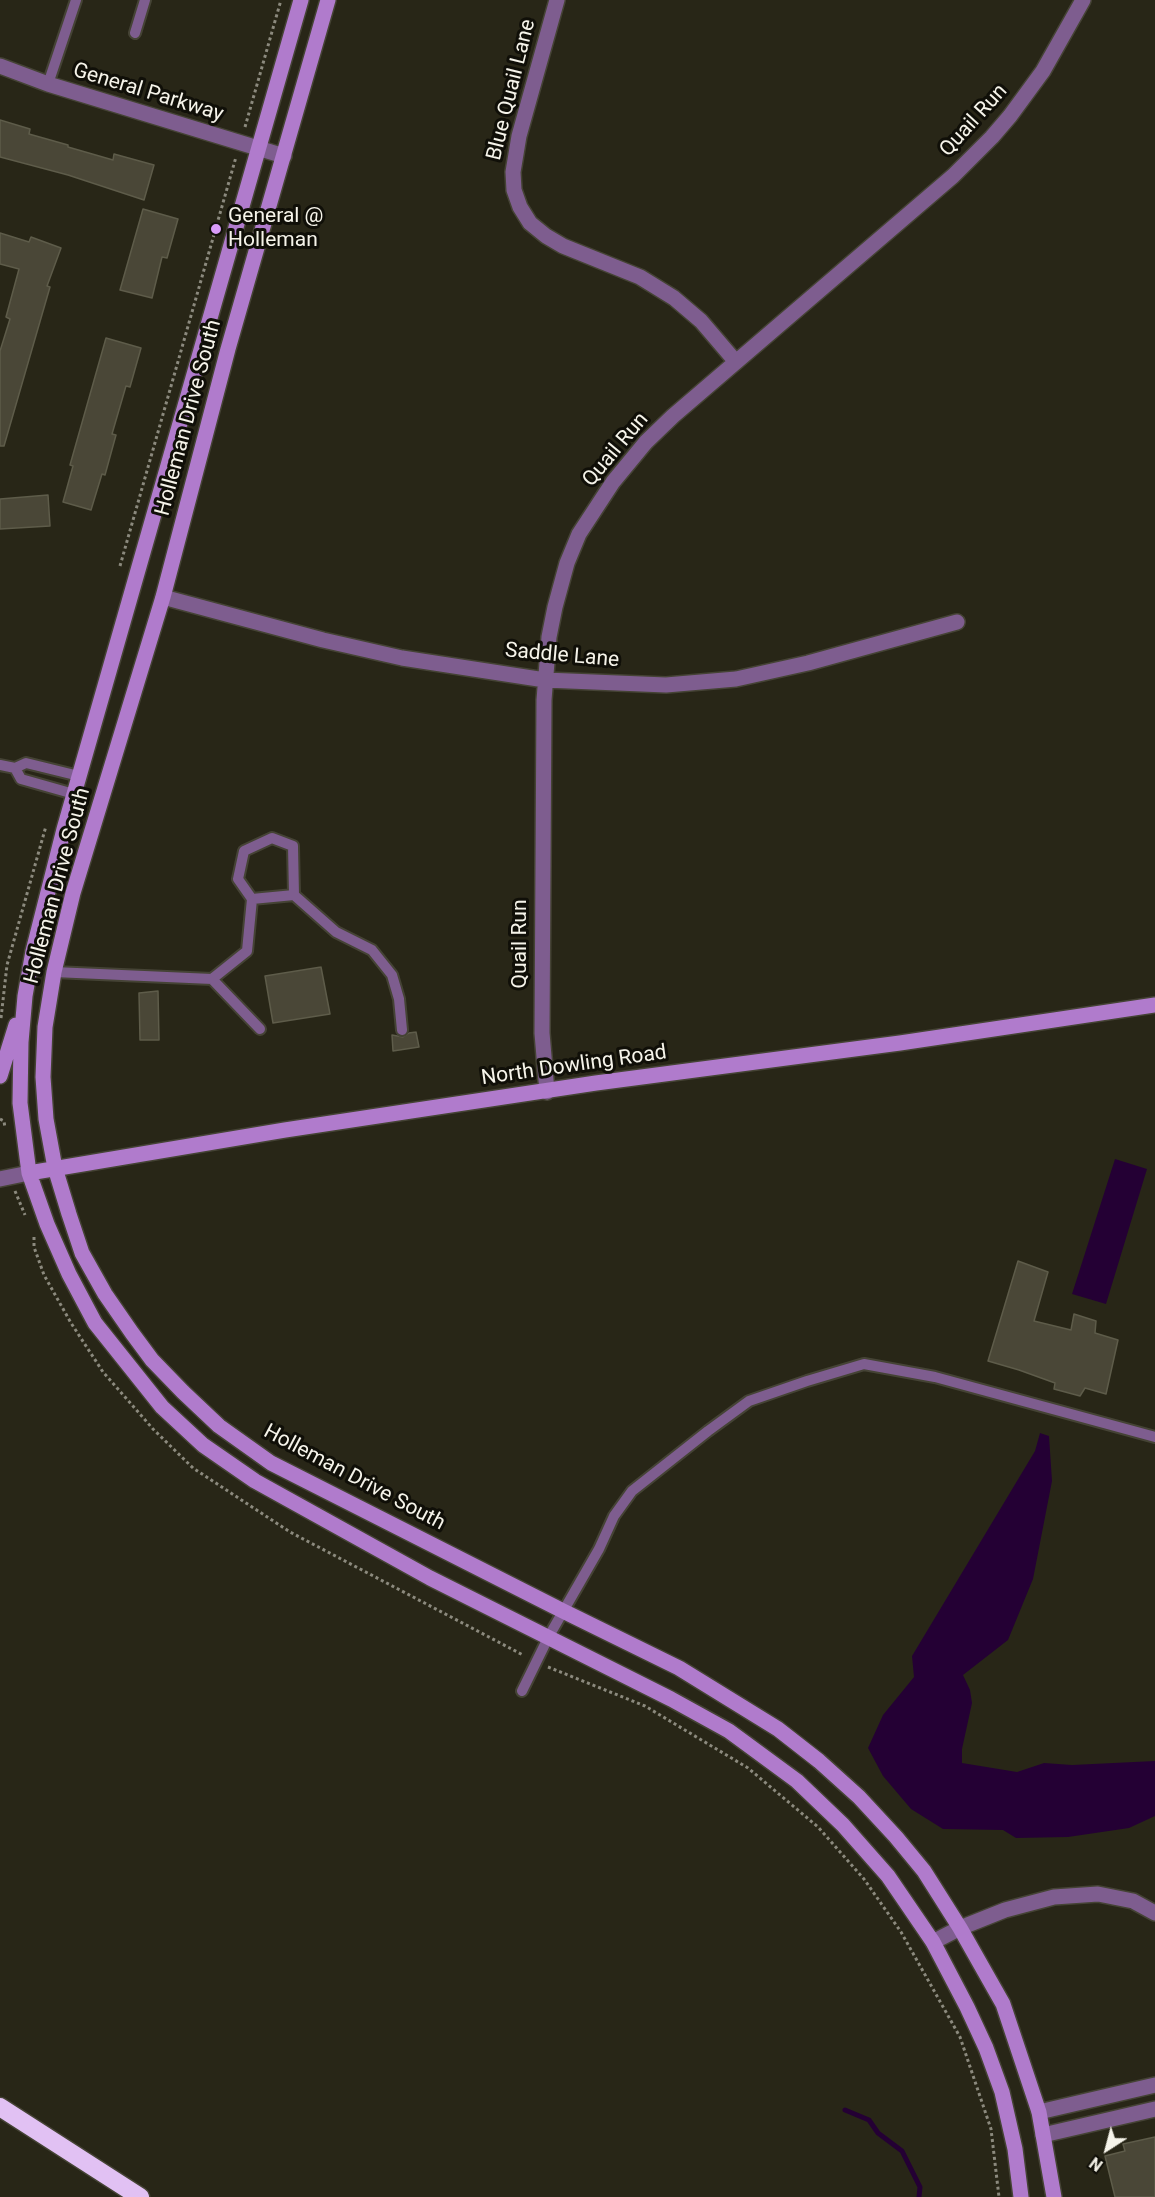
<!DOCTYPE html>
<style>
body{margin:0}
#map{position:relative;width:1155px;height:2197px;overflow:hidden;background:#282617;font-family:Roboto,sans-serif}
canvas{display:block}
.north{position:absolute;left:1077px;top:2119px;width:60px;height:60px;-webkit-text-stroke:4px #100f08;paint-order:stroke;rotate:216deg;font-size:16px;font-weight:700;line-height:24px;text-align:center;color:#f6f4ea}
.north::after{content:'';display:block;margin:auto;width:21px;height:27px;background:#f6f4ea;clip-path:polygon(50% 0,100% 100%,50% 72%,0 100%)}
</style>
<div id="map">
<canvas width="1155" height="2197"></canvas>
<div class="north">N</div>
</div>
<script>
const ctx = document.querySelector('canvas').getContext('2d');
ctx.lineJoin = 'round';
function fill(path, color) {
  ctx.fillStyle = color;
  ctx.fill(path, 'evenodd');
}
function shape(rows) {
  const path = new Path2D();
  for (const r of rows) {
    path.moveTo(r[0], r[1]);
    for (let i = 2; i < r.length; i += 2) path.lineTo(r[i], r[i + 1]);
  }
  return path;
}
function strokePath(path, color, width, dash) {
  ctx.strokeStyle = color;
  ctx.lineWidth = width;
  ctx.lineCap = dash ? 'butt' : 'round';
  ctx.setLineDash(dash || []);
  ctx.stroke(path);
}
function drawText(font, color, halo, rows, align = 'center') {
  ctx.font = font + ' Roboto,sans-serif';
  ctx.lineWidth = 6;
  ctx.setLineDash([]);
  ctx.textBaseline = 'middle';
  ctx.strokeStyle = halo;
  ctx.fillStyle = color;
  for (const [text, x, y, turn = 0] of rows) {
    ctx.save();
    ctx.translate(x, y);
    ctx.rotate((+turn || 0) * Math.PI / 180);
    ctx.textAlign = isNaN(turn) ? turn : align;
    if (halo) ctx.strokeText(text, 0, 0);
    ctx.fillText(text, 0, 0);
    ctx.restore();
  }
}
fill(shape([
 [1115,1159,1147,1169,1106,1304,1072,1294],
 [1040,1433,1049,1436,1052,1481,1033,1579,1008,1640,963,1675,970,1690,972,1703,962,1749,962,1763,1017,1772,1044,1763,1072,1765,1155,1761,1155,1816,1129,1828,1068,1837,1016,1838,1003,1830,943,1829,911,1809,883,1776,868,1748,883,1715,914,1677,912,1656,1035,1451]
]), '#240034');
strokePath(shape([
 [845,2110,869,2120,878,2133,902,2151,920,2187,919,2197]
]), '#240034', 5);
const building = shape([
 [0,120,30,129,29,134,68,145,68,147,113,160,114,154,154,165,144,200,68,175,0,157,0,120],
 [143,209,178,219,167,258,162,257,152,298,120,290,143,209],
 [0,233,29,242,31,237,61,248,47,286,50,287,4,446,0,446,0,351,10,319,6,317,19,269,0,264,0,233],
 [106,338,141,348,130,387,126,386,112,434,116,435,105,475,102,474,91,510,63,502,73,466,70,465,106,338],
 [48,495,50,526,0,529,0,499,48,495],
 [321,967,330,1014,273,1023,265,976,321,967],
 [158,991,159,1040,140,1040,139,993,158,991],
 [416,1032,419,1047,393,1051,392,1035,403,1037,409,1033,416,1032],
 [1018,1261,1048,1272,1034,1321,1071,1330,1074,1314,1096,1321,1095,1333,1118,1340,1106,1394,1085,1388,1080,1396,1054,1389,1055,1383,1019,1370,988,1361,1018,1261],
 [1155,2137,1155,2197,1115,2197,1105,2156,1125,2151,1123,2144,1155,2137]
]);
fill(building, '#4a4737');
strokePath(building, '#5e5c4a', 1.5);
const lane = shape([
 [135,33,145,0],
 [48,84,76,0],
 [0,765,15,768,26,763,79,776],
 [15,768,21,779,74,794],
 [252,899,294,895],
 [54,972,212,979],
 [260,1029,212,979,247,951,252,899,238,879,244,851,272,838,293,846,294,895,336,932,372,950,392,975,399,999,402,1030],
 [522,1691,549,1636,599,1549,614,1516,632,1491,708,1431,749,1401,807,1381,864,1364,935,1377,1155,1437]
]);
const street = shape([
 [557,0,519,136,513,172,514,190,520,207,530,223,546,236,563,246,640,277,674,298,701,321,736,362],
 [0,66,48,84,284,156],
 [163,597,323,640,402,658,545,680,666,685,736,679,808,663,957,622],
 [547,1092,542,1033,544,700,549,637,555,607,567,563,579,534,613,482,646,442,673,416,953,176,992,137,1010,116,1043,71,1083,0],
 [0,1179,29,1173],
 [933,1942,960,1928,1005,1910,1054,1897,1098,1894,1133,1901,1155,1913],
 [1039,2112,1155,2085],
 [1043,2135,1155,2109]
]);
const secondary = shape([
 [301,0,64,829,33,951,25,996,21,1042,20,1103,29,1173,47,1224,69,1274,95,1323,162,1407,203,1445,255,1481,430,1578,671,1699,729,1731,797,1781,843,1825,888,1876,933,1942,967,2007,986,2048,1002,2092,1015,2149,1021,2197],
 [328,0,228,349,163,597,73,893,54,972,45,1027,43,1077,46,1119,55,1168,69,1214,82,1253,105,1294,132,1333,152,1360,183,1392,219,1426,271,1463,563,1611,679,1668,778,1729,819,1761,859,1797,896,1837,924,1871,960,1928,1003,2004,1039,2112,1054,2197],
 [0,1076,16,1025],
 [29,1173,285,1130,596,1083,900,1043,1155,1005]
]);
const highway = shape([
 [0,2107,140,2197]
]);
strokePath(lane, '#454335', 14);
strokePath(street, '#454335', 18);
strokePath(secondary, '#454335', 18);
strokePath(highway, '#454335', 21);
strokePath(shape([
 [245,127,281,0],
 [120,566,236,157],
 [1,1018,7,965,46,826],
 [0,1119,4,1121,5,1128],
 [15,1191,25,1215],
 [34,1237,34,1247,44,1275,71,1323,103,1372,153,1429,193,1468,290,1532,523,1655],
 [548,1667,645,1706,748,1768,818,1827,864,1879,901,1932,960,2037,991,2129,999,2197]
]), '#8c8a7e', 3, [3, 3]);
strokePath(lane, '#7e5d8f', 10);
strokePath(street, '#7e5d8f', 15);
strokePath(secondary, '#b07bcc', 15);
strokePath(highway, '#e1c1f3', 18);
for (const [x, y, r, color] of [
 [216,229,6,"#d89bf8"]
]) {
  const dot = new Path2D();
  dot.arc(x, y, r, 0, 2 * Math.PI);
  ctx.fillStyle = color;
  ctx.fill(dot);
  strokePath(dot, '#100f08', 2);
}
drawText('21px', '#f6f4ea', '#100f08', [
 ["Blue Quail Lane",512,90,-76],
 ["General Parkway",148,93,17],
 ["Quail Run",974,121,-48],
 ["Holleman Drive South",189,418,-75],
 ["Quail Run",616,450,-50],
 ["Saddle Lane",562,656,5],
 ["Holleman Drive South",58,886,-75],
 ["Quail Run",521,944,-90],
 ["North Dowling Road",574,1066,-8],
 ["Holleman Drive South",354,1478,28]
]);
drawText('21px', '#f6f4ea', '#100f08', [
 ["General @",228,217],
 ["Holleman",228,241]
], 'left');
</script>
